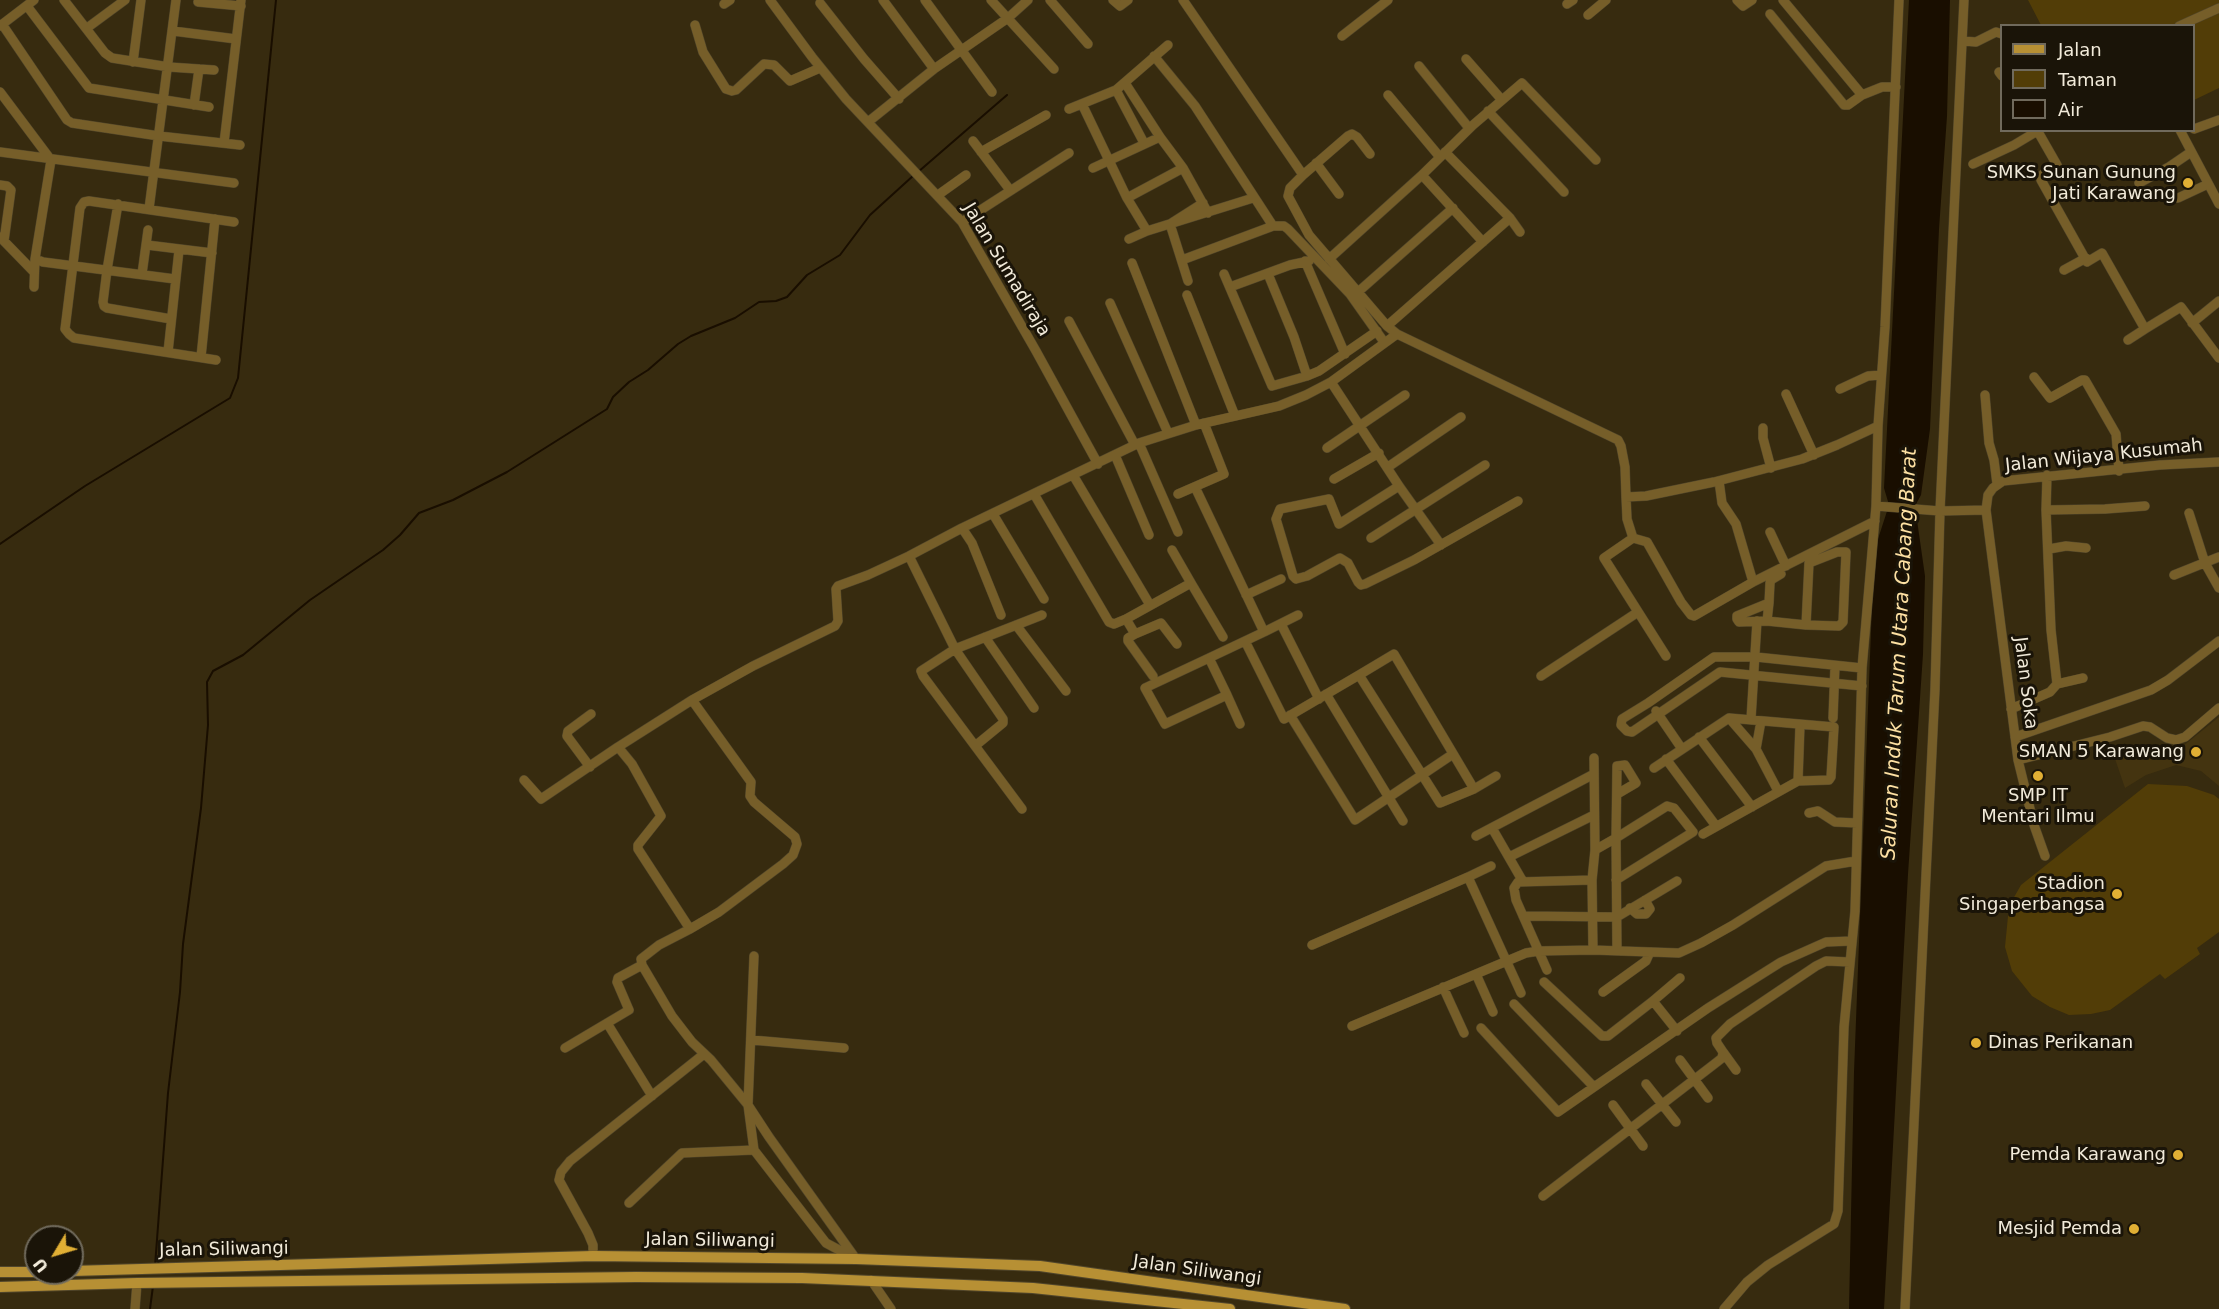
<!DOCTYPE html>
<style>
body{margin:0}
#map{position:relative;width:2219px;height:1309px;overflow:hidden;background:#372b0f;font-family:"DejaVu Sans",sans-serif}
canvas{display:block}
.legend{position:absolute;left:2000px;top:24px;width:195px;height:108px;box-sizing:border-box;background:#1a1408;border:2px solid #706a5c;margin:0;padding:8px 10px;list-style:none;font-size:18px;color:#f1ead9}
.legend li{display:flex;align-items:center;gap:12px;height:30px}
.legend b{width:30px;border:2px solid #706a5c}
.north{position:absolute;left:24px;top:1225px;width:60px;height:60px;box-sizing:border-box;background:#1a1408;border:2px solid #706a5c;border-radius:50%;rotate:232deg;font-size:16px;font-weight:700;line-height:24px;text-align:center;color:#f1ead9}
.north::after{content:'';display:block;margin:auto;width:21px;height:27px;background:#e1af34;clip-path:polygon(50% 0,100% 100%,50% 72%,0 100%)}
</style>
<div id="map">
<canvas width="2219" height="1309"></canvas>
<ul class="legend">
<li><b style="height:8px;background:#b79034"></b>Jalan</li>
<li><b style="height:16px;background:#523d07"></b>Taman</li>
<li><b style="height:16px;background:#190e00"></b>Air</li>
</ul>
<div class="north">U</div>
</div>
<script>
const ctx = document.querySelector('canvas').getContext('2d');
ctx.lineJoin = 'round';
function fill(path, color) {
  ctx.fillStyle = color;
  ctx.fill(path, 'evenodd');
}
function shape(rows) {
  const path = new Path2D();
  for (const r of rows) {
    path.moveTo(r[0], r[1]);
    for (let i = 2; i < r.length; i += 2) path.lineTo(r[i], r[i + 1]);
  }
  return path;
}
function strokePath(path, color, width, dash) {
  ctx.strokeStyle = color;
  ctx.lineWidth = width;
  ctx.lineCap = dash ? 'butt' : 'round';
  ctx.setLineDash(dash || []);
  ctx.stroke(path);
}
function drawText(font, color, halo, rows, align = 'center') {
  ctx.font = font + ' "DejaVu Sans",sans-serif';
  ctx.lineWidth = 6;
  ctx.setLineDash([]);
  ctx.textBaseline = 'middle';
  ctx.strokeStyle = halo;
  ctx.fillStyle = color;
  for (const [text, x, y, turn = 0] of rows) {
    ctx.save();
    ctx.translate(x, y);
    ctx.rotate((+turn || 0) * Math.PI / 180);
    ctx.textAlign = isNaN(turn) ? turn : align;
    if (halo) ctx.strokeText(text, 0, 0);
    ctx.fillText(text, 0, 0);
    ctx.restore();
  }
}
fill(shape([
 [2219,717,2219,786,2201,771,2176,765,2146,775,2125,788,2113,753,2148,745,2164,754,2177,751]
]), '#443410');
fill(shape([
 [2028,0,2219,0,2219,88,2194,100,2194,26,2041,25],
 [2148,784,2187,786,2214,795,2219,799,2219,932,2197,948,2200,954,2165,979,2160,974,2110,1010,2091,1014,2069,1015,2050,1007,2032,996,2012,971,2005,947,2009,906,2021,885]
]), '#523d07');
fill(shape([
 [1909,0,1950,0,1947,116,1939,229,1930,429,1921,495,1915,506,1925,576,1923,654,1908,874,1884,1309,1849,1309,1854,1072,1872,605,1878,539,1889,505,1884,488]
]), '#190e00');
strokePath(shape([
 [918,172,1007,95],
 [0,544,85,486,230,398,238,378,276,0],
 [155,1266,168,1093,180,992,183,944,201,808,208,725,207,682,213,671,243,655,310,600,383,550,400,535,419,513,453,500,507,472,607,409,613,397,629,382,648,370,678,344,691,336,735,318,759,302,776,301,787,297,807,275,840,255,870,215,914,175],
 [150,1309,153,1286]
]), '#190e00', 2);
const minor = shape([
 [64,0,105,53,112,58,169,67,214,70],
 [770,0,812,57,846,99,962,222,1036,351,1098,464],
 [883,0,934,69],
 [925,0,992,92],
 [991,0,1054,69],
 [1050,0,1088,44],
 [1113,0,1120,6,1128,0],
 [1183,0,1303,175],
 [1737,0,1743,6,1752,0],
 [1783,0,1862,95,1882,87,1896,87],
 [198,2,241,6],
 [820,3,864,59,899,99],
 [724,4,730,0],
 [1567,4,1573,0],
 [27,6,89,88,209,107],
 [1770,14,1844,105,1848,105,1862,95],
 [1588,15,1606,0],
 [2,24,67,120,72,123,159,136,240,145],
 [695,25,703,52,726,89,732,91,736,90,764,64,774,65,790,81,820,68],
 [0,26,34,0],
 [2179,26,2219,8],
 [87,28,125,0],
 [173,31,236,39],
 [1342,36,1388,0],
 [1963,41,1976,42,1996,32,2002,34],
 [1154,56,1195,106,1273,226,1284,226,1288,229,1350,294,1384,342],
 [1466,59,1502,100],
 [133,62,141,0],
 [1419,66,1469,128],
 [1999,72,2002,76],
 [1125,83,1160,137,1183,168,1208,213],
 [1116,90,1144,143],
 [0,92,51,160,35,259,34,287],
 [1388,95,1439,156],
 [1082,104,1127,198,1147,231],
 [194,105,199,69],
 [1069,109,1116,90,1168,45],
 [1488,111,1564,192],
 [868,122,934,69,1008,18,1028,0],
 [2194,129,2219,120],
 [2037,130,2057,165,2042,175,2041,180,2087,262,2102,253,2145,329,2181,307,2219,358],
 [2180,130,2219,204],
 [973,141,1010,190],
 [224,143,241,0],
 [0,152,234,183],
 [981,152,1046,115],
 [1445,152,1510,218,1520,232],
 [1370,154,1357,137,1352,134,1348,136,1303,175,1290,188,1288,196,1309,235,1387,326,1397,334],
 [1316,163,1339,194],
 [1973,164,2014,145,2039,130],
 [1093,168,1160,137],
 [1422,175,1483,242],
 [2139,183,2169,167,2191,152],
 [0,185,7,186,11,190,4,241],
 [938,195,966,175],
 [1127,198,1183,168],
 [2178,198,2208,184],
 [118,204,107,270,103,302,104,306,107,308,171,319],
 [149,209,176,0],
 [962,222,1069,153],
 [0,237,34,272],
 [1129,239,1147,231,1253,198],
 [147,245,212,253],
 [35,259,43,262,175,279],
 [1329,259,1422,175,1473,125,1522,83,1596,160],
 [1182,260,1273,226],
 [1305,261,1345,354],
 [1132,263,1196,425],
 [2064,270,2086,258],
 [142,274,148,230],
 [1224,274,1272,386,1307,376,1319,371,1377,331],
 [1268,274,1294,337,1307,376],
 [1188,281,1170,224,1203,203],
 [1230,287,1290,265,1309,261],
 [1358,292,1453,208],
 [1187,295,1235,416],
 [1110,303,1168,433],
 [1069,321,1135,445],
 [2192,323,2219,301],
 [1387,326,1510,218],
 [2128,340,2145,329],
 [168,352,179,250],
 [201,357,215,219],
 [216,360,74,338,69,334,65,329,80,208,84,202,89,201,234,222],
 [2034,377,2050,398,2082,380,2085,380,2116,434,2119,471],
 [1331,382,1399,486,1441,545],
 [1840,389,1868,376,1881,375],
 [1786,394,1814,455],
 [1985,395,1989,443,1994,460,1997,484],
 [1763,428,1763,438,1771,468],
 [1139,443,1178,532],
 [1327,448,1405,395],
 [1115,455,1149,535],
 [1388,467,1461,417],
 [1073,475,1150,605],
 [1334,479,1379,453],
 [1719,481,1722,503,1736,524,1753,582],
 [1399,486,1339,524,1329,499,1280,509,1276,519,1293,576,1296,579,1307,576,1340,558,1348,563,1358,582,1361,585,1365,584,1414,560,1518,501],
 [1195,487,1264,632,1298,615],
 [1034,494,1109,622,1114,624,1126,619,1191,583,1223,637],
 [1178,494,1224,474,1204,423],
 [1626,497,1627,519,1633,538,1647,542,1681,602,1691,615,1694,616,1753,582,1875,521],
 [1876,506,1940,511,1986,510,1988,495,1993,488,2003,481,2160,465,2219,462],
 [1986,510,2018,760,2034,825,2045,856],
 [2046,510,2105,509,2145,506],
 [2189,513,2205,563,2219,588],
 [993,514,1044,599],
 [962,528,972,543,1001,615],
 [1770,532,1786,566],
 [1371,538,1485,465],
 [1633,538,1604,558,1666,656],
 [2049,549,2066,546,2086,548],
 [1172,550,1191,583],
 [909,556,955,649,1003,719,1003,723,975,746],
 [2174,575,2219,557],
 [1246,595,1281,579],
 [1769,603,1737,616,1737,619,1739,622,1767,621,1769,603,1770,583,1771,580,1781,574],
 [1126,619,1135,634,1128,638,1128,641,1153,676],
 [1767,621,1806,625,1839,626,1843,622,1846,552,1837,552,1809,563,1806,625],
 [1281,624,1319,699],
 [1016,625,1066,691],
 [1135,634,1161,623,1177,644],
 [985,637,1034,708],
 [1245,641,1284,719,1359,675,1394,654,1474,789,1440,803,1359,675],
 [1209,658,1227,695,1165,724,1145,688,1209,658,1264,632],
 [1541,676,1638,612],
 [2057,684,2083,678],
 [1862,686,1720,672,1632,732,1627,731,1621,725,1622,719,1648,703,1714,657,1756,657,1862,668],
 [1326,694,1403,821],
 [1227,695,1240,724],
 [2011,709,2050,692,2057,684,2051,630,2046,510,2047,475],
 [1656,711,1682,749],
 [1290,715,1355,820,1453,754],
 [1729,718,1756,749,1778,791],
 [1833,718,1835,666],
 [1751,719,1757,621],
 [1699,737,1752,807],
 [2015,737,2151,690,2168,680,2219,641],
 [1756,749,1761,721],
 [1594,758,1595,850],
 [1666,759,1716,826],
 [2018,760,2110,737,2143,726,2150,727,2167,738,2176,740,2185,737,2219,708],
 [590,767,567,736,568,731,591,714],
 [1654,768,1729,718,1834,727,1831,777,1829,780,1798,781,1703,834],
 [524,780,541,799,618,747],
 [1798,781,1800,725],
 [1474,789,1496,776],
 [1022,809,923,676,921,671,955,649,1042,615],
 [1809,813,1818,811,1835,822,1857,823],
 [1492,828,1522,880],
 [1476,836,1594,774],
 [1509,857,1594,815],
 [1468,877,1491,866],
 [1592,880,1595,850,1616,838,1617,766,1625,765,1636,783,1619,793],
 [1616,880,1693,832,1674,808,1667,806,1616,838,1617,951],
 [1630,908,1637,914,1646,914,1650,909,1645,900],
 [1523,916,1617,917,1677,881],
 [690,929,719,912,783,864,793,855,797,844,795,837,754,802,750,796,751,782,692,700],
 [1312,945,1468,877,1521,993],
 [1547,970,1516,900,1514,888,1518,882,1592,880,1593,950],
 [1476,974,1493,1012],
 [1544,982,1602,1036,1608,1036,1653,1001,1677,1031],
 [1443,987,1464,1033],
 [1603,992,1646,961,1650,952],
 [1653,1001,1680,978],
 [1514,1004,1594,1087],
 [607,1023,652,1096],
 [1352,1026,1526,953,1539,951,1593,950,1679,953,1701,943,1733,925,1826,866,1856,861],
 [1481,1028,1558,1112,1708,1008,1781,962,1826,942,1852,941],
 [752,1040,844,1048],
 [565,1048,629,1010,617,982,618,978,642,965],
 [1723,1052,1736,1070],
 [1680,1060,1708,1098],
 [1646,1084,1676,1122],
 [1613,1105,1643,1146],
 [754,1150,826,1243,854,1258],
 [1543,1196,1717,1062,1722,1058,1723,1052,1717,1043,1716,1038,1730,1024,1816,966,1826,961,1850,962],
 [629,1203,682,1153,754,1150,748,1105,754,956],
 [593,1256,593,1245,588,1233,559,1180,561,1172,570,1161,704,1054],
 [856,1259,769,1137,748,1105,711,1060,692,1042,672,1016,642,965,641,959,659,945,690,929,638,849,638,845,661,816,632,764,618,747,692,700,753,666,835,626,838,621,836,589,838,586,868,575,909,556,962,528,1139,443,1196,425,1279,406,1306,395,1331,382,1397,334,1618,440,1621,446,1625,467,1626,497,1646,496,1714,482,1802,459,1837,445,1878,426],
 [871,1280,891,1309],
 [135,1309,137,1283],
 [1724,1309,1747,1282,1768,1265,1834,1224,1838,1211,1844,1027,1855,911,1862,668,1876,506,1878,426,1885,327,1899,0],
 [1905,1309,1935,689,1940,511,1964,0]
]);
const major = shape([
 [72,1271,593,1256,856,1259,1040,1266,1345,1309],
 [0,1272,36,1272],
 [0,1287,137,1283,636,1277,802,1278,1033,1288,1230,1309]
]);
strokePath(minor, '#51462b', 10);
strokePath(major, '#51462b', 12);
strokePath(minor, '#765e29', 9);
strokePath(major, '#b79034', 10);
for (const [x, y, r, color] of [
 [2188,183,6,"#e1af34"],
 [2196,752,6,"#e1af34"],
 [2038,776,6,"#e1af34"],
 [2117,894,6,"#e1af34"],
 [1976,1043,6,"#e1af34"],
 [2178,1155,6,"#e1af34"],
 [2134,1229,6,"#e1af34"]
]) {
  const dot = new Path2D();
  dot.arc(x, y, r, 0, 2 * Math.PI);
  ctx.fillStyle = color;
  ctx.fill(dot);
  strokePath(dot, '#1a1408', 2);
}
drawText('18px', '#f1ead9', '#1a1408', [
 ["SMKS Sunan Gunung",2176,173],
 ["Jati Karawang",2176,194],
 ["SMAN 5 Karawang",2184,752],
 ["SMP IT",2038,796,"center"],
 ["Mentari Ilmu",2038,817,"center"],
 ["Stadion",2105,884],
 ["Singaperbangsa",2105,905],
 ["Dinas Perikanan",1988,1043,"left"],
 ["Pemda Karawang",2166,1155],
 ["Mesjid Pemda",2122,1229]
], 'right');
drawText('18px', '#f1ead9', '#1a1408', [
 ["Jalan Sumadiraja",1006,270,59],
 ["Jalan Wijaya Kusumah",2104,456,-6],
 ["Jalan Soka",2025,683,83],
 ["Jalan Siliwangi",710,1241,1],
 ["Jalan Siliwangi",224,1250,-1],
 ["Jalan Siliwangi",1197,1271,8]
]);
drawText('italic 20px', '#fee1a3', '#1a1408', [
 ["Saluran Induk Tarum Utara Cabang Barat",1900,654,-87]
]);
</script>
